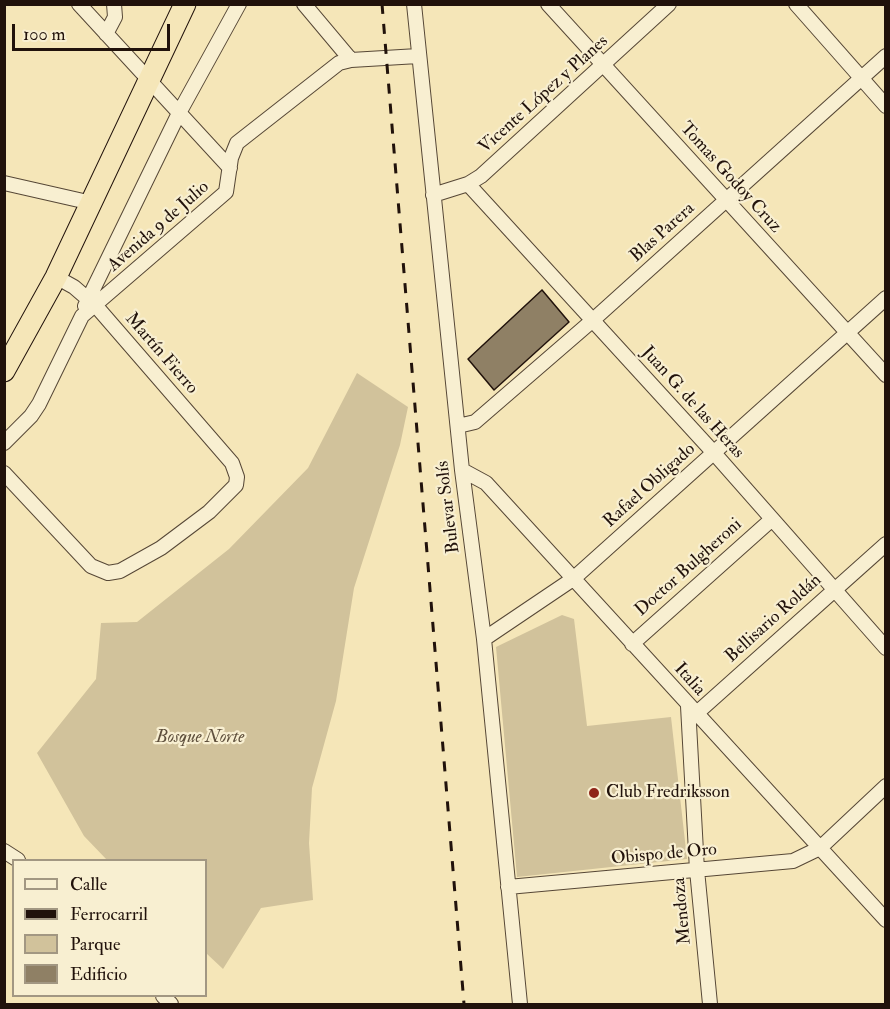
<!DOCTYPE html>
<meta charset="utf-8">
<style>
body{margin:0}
#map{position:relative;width:890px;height:1009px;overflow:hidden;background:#f5e6b8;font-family:"IM FELL Double Pica",serif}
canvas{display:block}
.frame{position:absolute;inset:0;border:6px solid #21120b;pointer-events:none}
.legend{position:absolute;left:12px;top:859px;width:195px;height:138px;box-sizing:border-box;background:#f8efd1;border:2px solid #a29782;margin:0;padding:8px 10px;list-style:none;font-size:18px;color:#21120b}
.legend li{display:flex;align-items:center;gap:12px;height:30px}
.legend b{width:30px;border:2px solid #a29782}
.scale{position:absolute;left:12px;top:24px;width:158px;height:27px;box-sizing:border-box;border:3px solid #21120b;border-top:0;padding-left:8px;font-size:18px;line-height:21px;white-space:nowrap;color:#21120b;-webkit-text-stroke:4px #f8efd1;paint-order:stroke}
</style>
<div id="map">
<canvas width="890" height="1009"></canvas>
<div class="frame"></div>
<ul class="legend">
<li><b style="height:8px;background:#f8efd1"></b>Calle</li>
<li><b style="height:8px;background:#21120b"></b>Ferrocarril</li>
<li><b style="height:16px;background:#d1c29b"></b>Parque</li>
<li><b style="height:16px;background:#8f8065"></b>Edificio</li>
</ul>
<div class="scale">100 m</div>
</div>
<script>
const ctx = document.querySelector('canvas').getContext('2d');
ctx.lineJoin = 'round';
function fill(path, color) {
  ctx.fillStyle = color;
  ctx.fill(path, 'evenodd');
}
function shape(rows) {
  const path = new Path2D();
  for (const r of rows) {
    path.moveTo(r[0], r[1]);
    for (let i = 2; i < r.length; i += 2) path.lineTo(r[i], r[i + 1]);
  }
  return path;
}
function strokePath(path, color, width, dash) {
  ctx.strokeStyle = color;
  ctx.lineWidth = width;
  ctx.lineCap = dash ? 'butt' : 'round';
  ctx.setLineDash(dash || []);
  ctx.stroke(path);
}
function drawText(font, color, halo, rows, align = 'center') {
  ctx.font = font + ' "IM FELL Double Pica",serif';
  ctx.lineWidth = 4.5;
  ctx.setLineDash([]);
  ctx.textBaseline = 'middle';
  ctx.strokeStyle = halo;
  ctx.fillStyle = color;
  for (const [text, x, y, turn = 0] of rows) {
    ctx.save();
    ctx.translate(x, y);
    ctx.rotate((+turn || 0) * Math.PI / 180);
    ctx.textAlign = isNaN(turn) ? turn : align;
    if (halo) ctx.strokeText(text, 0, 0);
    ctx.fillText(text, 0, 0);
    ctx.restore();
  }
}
fill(shape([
 [357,373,408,407,400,445,354,588,336,701,312,788,309,843,313,900,261,908,223,969,206,953,206,860,107,860,84,836,37,753,96,679,101,623,137,622,229,549,308,468],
 [562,615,574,619,587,726,671,717,687,859,517,877,496,647]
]), '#d1c29b');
const building = shape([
 [542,290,569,322,494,390,468,359,542,290]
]);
fill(building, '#8f8065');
strokePath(building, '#21120b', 1.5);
const minor = shape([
 [79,4,230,168],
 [304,4,351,60],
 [414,4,462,470,484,639,520,1004],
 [548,4,886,375],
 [796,4,886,106],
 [106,34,115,17,114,4],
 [4,183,92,203],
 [468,184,714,453,886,648],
 [433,195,468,184,481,176,669,4],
 [85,306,179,113,239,4],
 [458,426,475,422,593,320,886,56],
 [4,443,31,416,39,404,82,316,226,192,231,158,237,143,339,63,351,60,418,56],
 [462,470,486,483,886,920],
 [4,473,91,566,108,573,120,571,161,548,209,512,236,485,237,477,232,463,96,306,74,287,56,277],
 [484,639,573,579,886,298],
 [632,644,771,520],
 [688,706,697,870,710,1004],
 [689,720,886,544],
 [4,851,18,860],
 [508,887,793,861,820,848,886,786],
 [163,996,171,1004]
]);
const highway = shape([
 [4,371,56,277,185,4]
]);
strokePath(minor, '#564736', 16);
strokePath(highway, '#21120b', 23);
strokePath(minor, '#f8efd1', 14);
strokePath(highway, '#f5e6b8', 21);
strokePath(shape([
 [382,4,464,1004]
]), '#21120b', 3, [10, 10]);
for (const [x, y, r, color] of [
 [594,793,6,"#8f2418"]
]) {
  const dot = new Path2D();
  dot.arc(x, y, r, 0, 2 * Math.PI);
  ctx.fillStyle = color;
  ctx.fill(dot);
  strokePath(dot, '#f8efd1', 2);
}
drawText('18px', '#21120b', '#f8efd1', [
 ["Vicente López y Planes",544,95,-42],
 ["Tomas Godoy Cruz",730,178,48],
 ["Avenida 9 de Julio",159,227,-41],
 ["Blas Parera",663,233,-42],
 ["Martín Fierro",161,354,49],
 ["Juan G. de las Heras",692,403,48],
 ["Rafael Obligado",650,486,-42],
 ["Bulevar Solís",449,507,-97],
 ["Doctor Bulgheroni",689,568,-42],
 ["Bellisario Roldán",774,619,-42],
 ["Italia",689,680,48],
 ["Obispo de Oro",664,855,-5],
 ["Mendoza",683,911,-95]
]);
drawText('italic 18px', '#5f503d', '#f8efd1', [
 ["Bosque Norte",200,738]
]);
drawText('18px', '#21120b', '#f8efd1', [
 ["Club Fredriksson",606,793]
], 'left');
</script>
